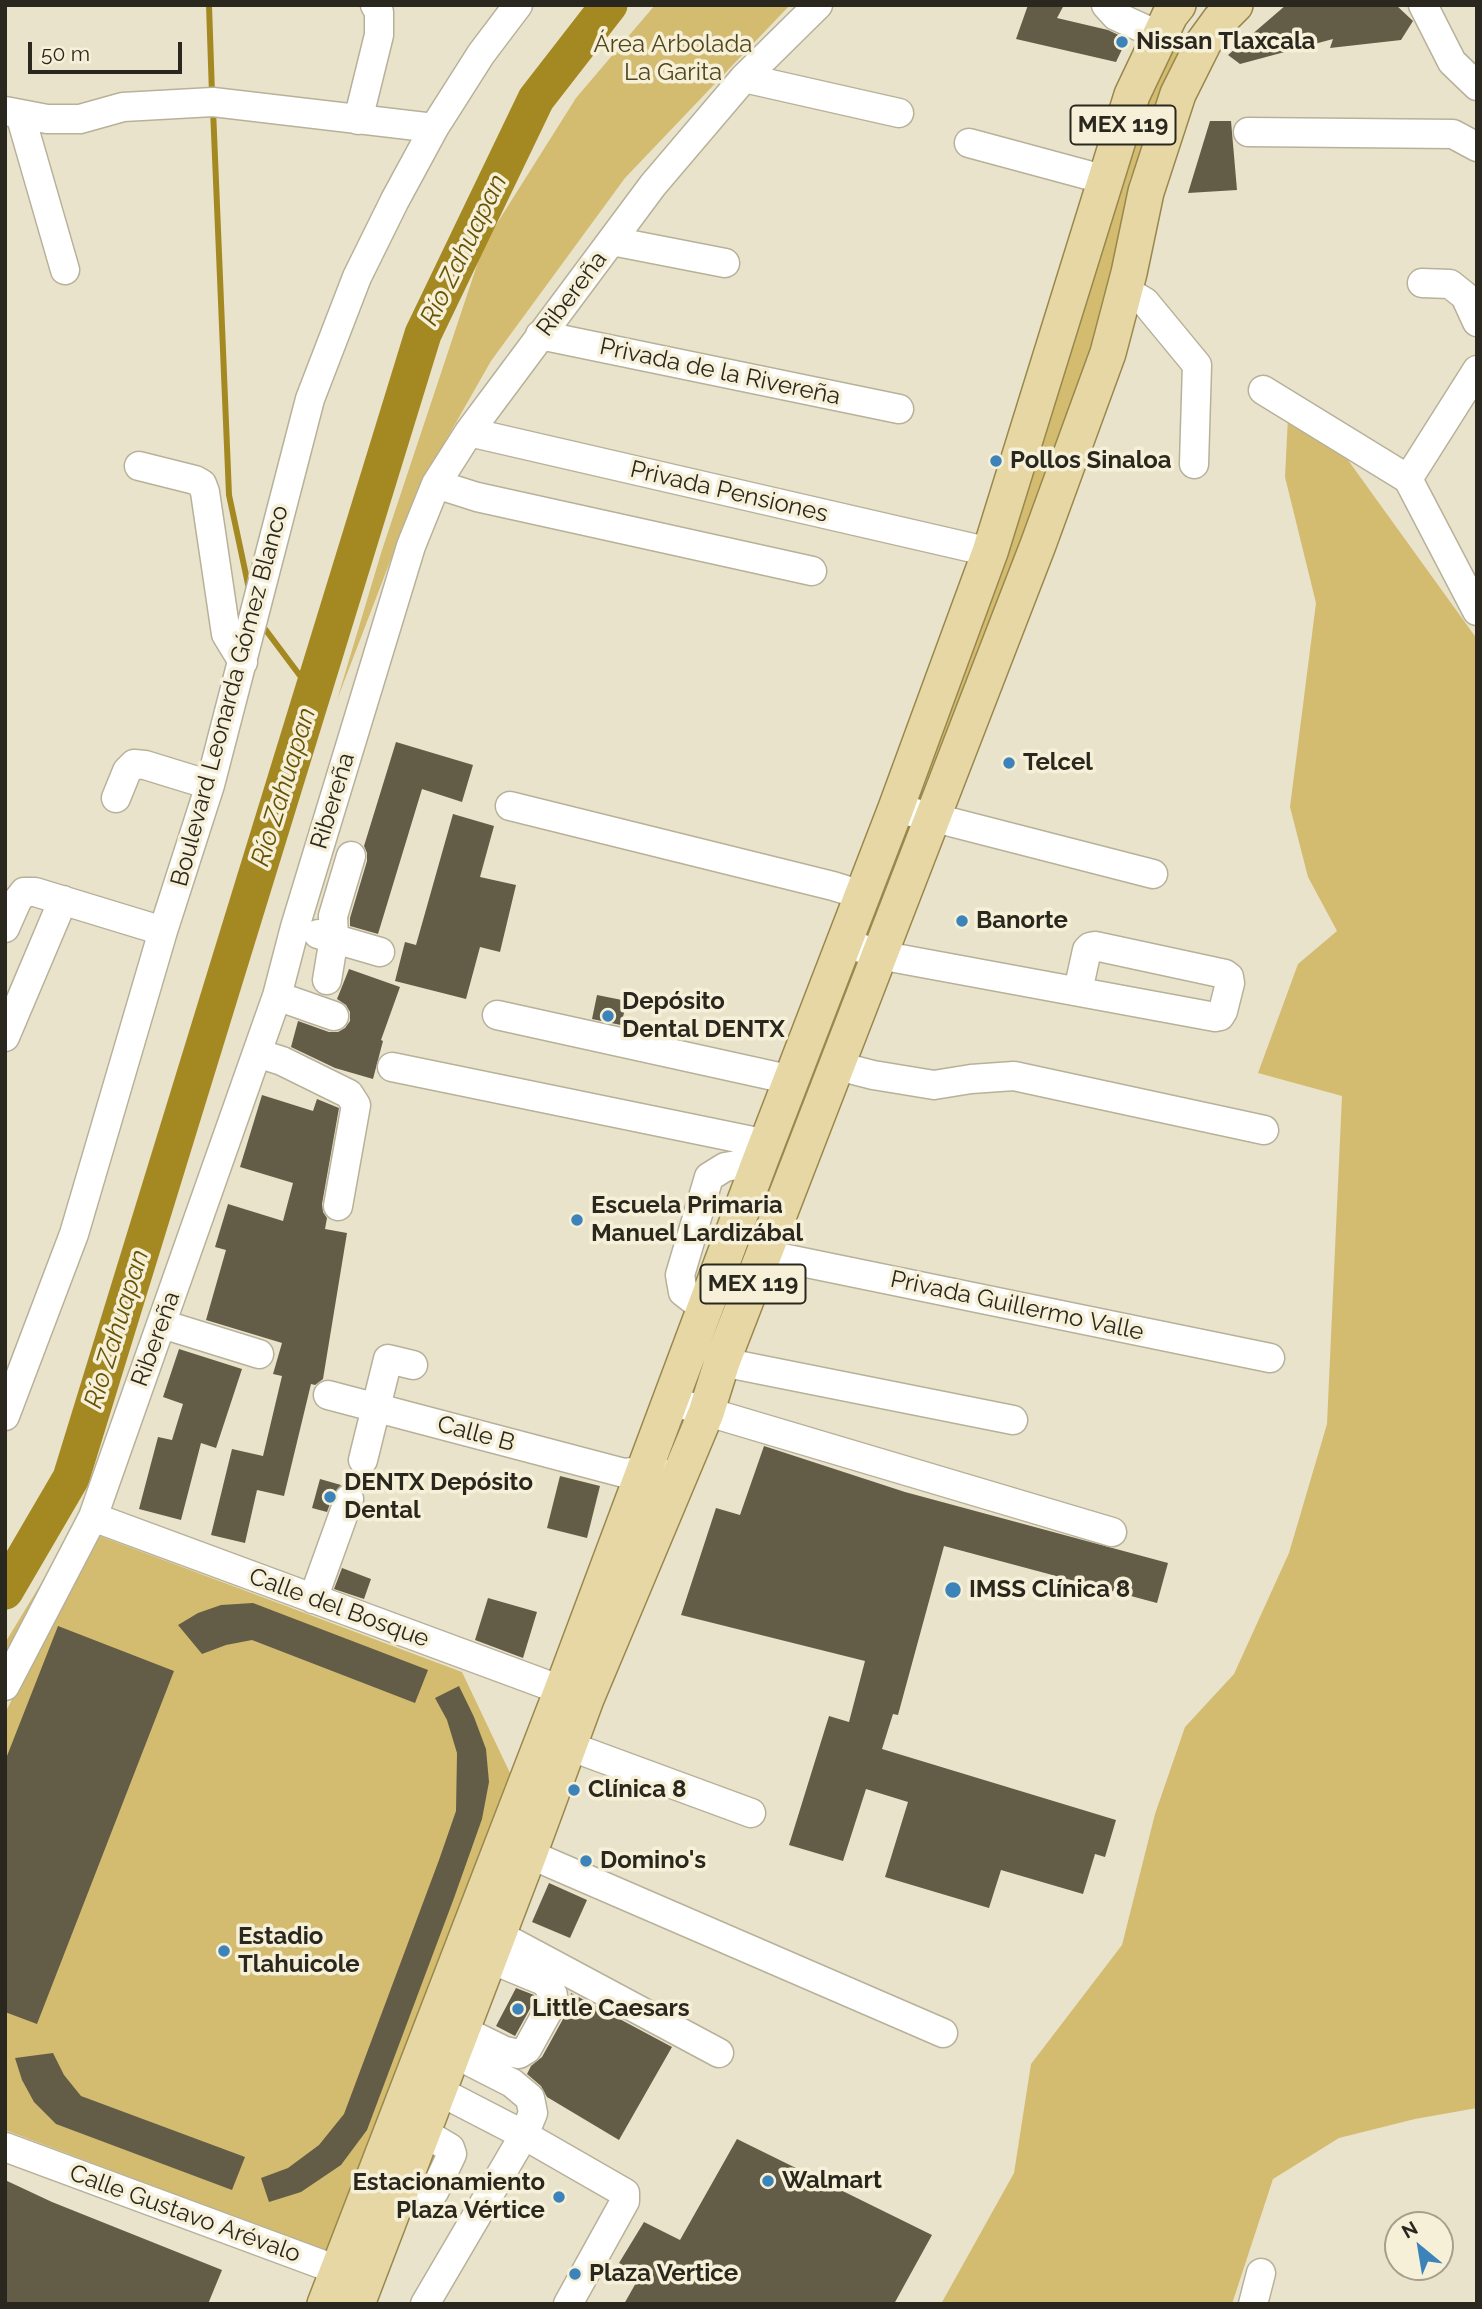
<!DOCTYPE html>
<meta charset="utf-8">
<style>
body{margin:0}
#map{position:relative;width:1482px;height:2309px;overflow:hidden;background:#eae3cb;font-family:Raleway,sans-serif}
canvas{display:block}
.frame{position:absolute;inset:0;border:7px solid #2a281e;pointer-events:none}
.north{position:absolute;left:1384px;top:2211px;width:70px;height:70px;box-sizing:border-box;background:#f7f0d8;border:2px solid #a5a08e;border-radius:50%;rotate:330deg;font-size:19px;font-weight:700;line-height:28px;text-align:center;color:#2a281e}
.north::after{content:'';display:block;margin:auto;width:24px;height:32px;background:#3b83b8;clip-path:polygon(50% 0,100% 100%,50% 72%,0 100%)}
.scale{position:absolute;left:28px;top:42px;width:154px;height:32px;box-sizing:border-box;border:4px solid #2a281e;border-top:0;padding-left:9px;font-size:21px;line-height:24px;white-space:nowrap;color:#2a281e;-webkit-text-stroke:5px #f7f0d8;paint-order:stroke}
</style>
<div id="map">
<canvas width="1482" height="2309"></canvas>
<div class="frame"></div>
<div class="north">N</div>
<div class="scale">50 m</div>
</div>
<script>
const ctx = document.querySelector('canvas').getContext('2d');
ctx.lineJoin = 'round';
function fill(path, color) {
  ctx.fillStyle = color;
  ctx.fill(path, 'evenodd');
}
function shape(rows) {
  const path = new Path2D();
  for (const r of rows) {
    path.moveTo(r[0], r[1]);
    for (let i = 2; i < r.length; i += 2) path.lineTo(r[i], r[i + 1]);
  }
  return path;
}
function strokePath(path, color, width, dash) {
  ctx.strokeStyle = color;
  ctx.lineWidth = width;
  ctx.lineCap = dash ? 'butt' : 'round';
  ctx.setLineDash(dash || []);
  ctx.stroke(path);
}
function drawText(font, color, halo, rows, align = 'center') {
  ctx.font = font + ' Raleway,sans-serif';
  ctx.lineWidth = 7;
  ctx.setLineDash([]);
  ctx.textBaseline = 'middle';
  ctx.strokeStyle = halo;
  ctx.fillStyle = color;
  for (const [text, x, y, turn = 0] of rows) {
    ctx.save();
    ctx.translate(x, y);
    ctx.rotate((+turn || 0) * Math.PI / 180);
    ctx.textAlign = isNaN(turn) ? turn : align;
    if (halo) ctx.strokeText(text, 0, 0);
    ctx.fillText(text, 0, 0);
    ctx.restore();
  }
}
fill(shape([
 [655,5,790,5,625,178,491,361,417,491,337,700,382,550,484,244,576,98],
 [1176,31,1190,37,1130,179,1100,335,938,784,916,775,1139,98],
 [1288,417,1340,449,1477,639,1477,2108,1415,2119,1339,2138,1273,2179,1232,2304,941,2304,1014,2173,1031,2064,1122,1945,1155,1814,1185,1727,1234,1674,1289,1553,1327,1424,1342,1096,1258,1073,1298,964,1337,931,1308,877,1290,807,1316,603,1285,477],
 [72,1532,5,1670,5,1643],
 [97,1535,462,1672,510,1773,328,2252,5,2130,5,1713]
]), '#d3bc70');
strokePath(shape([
 [209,5,212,94],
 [213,109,229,495,249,589],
 [262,625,313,693]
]), '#a48923', 6);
strokePath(shape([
 [5,1591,71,1478,423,334,536,99,609,5]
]), '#a48923', 37);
fill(shape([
 [1028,5,1064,5,1057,18,1108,30,1127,39,1116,62,1016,39],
 [1286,5,1396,5,1413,21,1401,40,1330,48,1333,39,1240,64,1228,55],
 [1210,121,1231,121,1237,190,1188,193],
 [396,742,473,765,462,802,422,789,378,934,350,926,350,918,367,861,367,853,364,846],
 [453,814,494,826,480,877,516,885,500,952,480,947,466,999,395,981,405,942,416,945],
 [349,969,400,987,381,1040,383,1041,373,1079,335,1068,291,1047,298,1021,329,1032,338,1032,345,1028,350,1021,350,1012,346,1005,337,999],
 [597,995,627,1001,621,1025,592,1019],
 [262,1095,313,1111,317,1099,339,1108,322,1204,323,1212,327,1218,325,1229,347,1233,323,1379,315,1385,311,1384,284,1496,257,1490,245,1543,211,1535,232,1449,263,1456,282,1376,273,1374,282,1343,206,1320,226,1250,215,1247,228,1204,283,1221,293,1183,240,1167],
 [179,1349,242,1369,216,1448,201,1443,181,1520,139,1509,158,1437,172,1440,183,1404,163,1397],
 [764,1446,905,1492,1168,1563,1157,1603,944,1546,898,1715,893,1714,882,1749,1116,1820,1105,1857,1095,1854,1083,1894,1001,1870,989,1908,885,1877,908,1802,866,1789,843,1861,789,1845,829,1716,849,1722,865,1661,681,1615,716,1508,740,1515],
 [560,1476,600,1486,587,1538,547,1528],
 [320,1479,341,1485,334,1493,327,1512,312,1508],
 [342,1568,371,1579,364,1599,334,1589],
 [488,1598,537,1612,523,1658,475,1640],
 [253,1603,428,1670,415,1703,252,1640,226,1645,202,1654,178,1625,198,1613,221,1605],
 [58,1626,174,1671,37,2024,5,2012,5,1761],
 [459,1686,474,1717,486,1749,489,1782,482,1819,454,1898,367,2130,341,2165,301,2192,269,2202,261,2178,288,2168,319,2145,344,2114,439,1860,456,1811,457,1753,447,1720,435,1698],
 [549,1883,587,1900,570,1938,532,1922],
 [516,1988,534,1995,536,1998,515,2036,496,2026],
 [571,1993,672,2047,619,2140,547,2097,541,2086,527,2074,531,2066,542,2057,568,2010],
 [53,2053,64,2075,81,2096,245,2157,232,2190,56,2124,34,2102,22,2080,15,2058],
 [737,2139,932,2235,894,2304,624,2304,641,2274,619,2263,644,2222,680,2240],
 [5,2180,52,2202,222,2270,208,2304,5,2304]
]), '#635d48');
const minor = shape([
 [1106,5,1116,16,1160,36],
 [1423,5,1452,62,1477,86],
 [744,78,899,113],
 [5,111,47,119,80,119,123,107,213,102,434,128],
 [20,114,65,270],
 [358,120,379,35,379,12,375,5],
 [1248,132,1453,134,1477,147],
 [969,143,1106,180],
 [612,241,725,263],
 [1422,283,1450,284,1465,296,1477,322],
 [1125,290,1145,302,1197,365,1194,464],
 [540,335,899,409],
 [1263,390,1408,479,1477,611],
 [469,432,990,552],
 [139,466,195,480,202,484,205,492,226,634,243,662],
 [1408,479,1477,370],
 [436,484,477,497,812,571],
 [116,798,127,771,134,764,145,765,210,785],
 [510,806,833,886,862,895],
 [896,808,1153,874],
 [5,928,17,901,24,892,35,892,163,931],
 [318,934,380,952],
 [845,942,879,955,1215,1017,1220,1016,1223,1011,1230,983,1229,977,1225,974,1095,946,1090,947,1087,950,1078,991],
 [327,980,334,938,333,916,351,856],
 [277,996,334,1016],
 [497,1015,792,1080],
 [5,1037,63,900],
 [257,1053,282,1061,349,1094,356,1105,338,1206],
 [838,1066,873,1075,934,1085,971,1079,1014,1076,1264,1130],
 [392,1067,767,1144],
 [763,1254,1270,1358],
 [705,1309,683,1292,680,1275,709,1177,725,1167,760,1161],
 [162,1324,259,1354],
 [722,1362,1013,1420],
 [328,1395,624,1473,645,1470,661,1473],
 [671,1401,1112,1532],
 [5,1416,74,1234,163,931,210,785,310,399,357,277,395,200,434,128,481,54,518,5],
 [363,1460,388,1359,413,1365],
 [93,1517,580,1697],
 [313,1599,349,1499],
 [5,1686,93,1517,277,996,295,927,411,546,436,484,469,432,653,185,744,78,818,5],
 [569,1746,751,1813],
 [529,1854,943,2033],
 [497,1934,719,2053],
 [462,2030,505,2051,519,2054,527,2049,553,2002,553,1995,546,1982,488,1958],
 [439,2091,524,2135,625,2193,625,2201,568,2304],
 [5,2147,356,2277],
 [401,2188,427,2196,434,2192,452,2154,450,2148,423,2132],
 [425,2304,524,2135,533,2113,530,2098,512,2083,453,2053],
 [1253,2304,1261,2273]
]);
const major = shape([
 [325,2304,562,1690,760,1161,896,808,990,552,1132,95,1170,15,1178,5],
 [357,2304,529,1854,586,1699,706,1413,722,1362,1038,545,1108,353,1129,273,1146,192,1178,94,1204,42,1220,20,1235,5]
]);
strokePath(minor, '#b8b199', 31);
strokePath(major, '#99884d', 38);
strokePath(minor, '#fff', 28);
strokePath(major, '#e6d7a4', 35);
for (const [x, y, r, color] of [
 [1122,42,7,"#3b83b8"],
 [996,461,7,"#3b83b8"],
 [1009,763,7,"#3b83b8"],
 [962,921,7,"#3b83b8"],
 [608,1016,7,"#3b83b8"],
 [577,1220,7,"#3b83b8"],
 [330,1497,7,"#3b83b8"],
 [953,1590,9,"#3b83b8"],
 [574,1790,7,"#3b83b8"],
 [586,1861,7,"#3b83b8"],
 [224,1951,7,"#3b83b8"],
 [518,2009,7,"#3b83b8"],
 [768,2181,7,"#3b83b8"],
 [559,2197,7,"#3b83b8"],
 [575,2274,7,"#3b83b8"]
]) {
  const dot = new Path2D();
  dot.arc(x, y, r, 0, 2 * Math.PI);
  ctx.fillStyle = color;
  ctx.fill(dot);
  strokePath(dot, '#f7f0d8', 2.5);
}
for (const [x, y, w] of [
 [1123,125,105],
 [753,1284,105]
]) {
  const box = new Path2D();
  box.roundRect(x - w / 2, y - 19.5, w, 39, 5);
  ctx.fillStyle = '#f7f0d8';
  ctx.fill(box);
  strokePath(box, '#2a281e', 2);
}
drawText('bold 23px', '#2a281e', null, [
 ["MEX 119",1123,125],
 ["MEX 119",753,1284]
]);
drawText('bold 24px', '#2a281e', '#f7f0d8', [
 ["Nissan Tlaxcala",1136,42],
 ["Pollos Sinaloa",1010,461],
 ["Telcel",1023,763],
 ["Banorte",976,921],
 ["Depósito",622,1002],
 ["Dental DENTX",622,1030],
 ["Escuela Primaria",591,1206],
 ["Manuel Lardizábal",591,1234],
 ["DENTX Depósito",344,1483],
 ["Dental",344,1511],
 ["IMSS Clínica 8",969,1590],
 ["Clínica 8",588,1790],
 ["Domino's",600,1861],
 ["Estadio",238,1937],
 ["Tlahuicole",238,1965],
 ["Little Caesars",532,2009],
 ["Walmart",782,2181],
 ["Estacionamiento",545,2183,"right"],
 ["Plaza Vértice",545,2211,"right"],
 ["Plaza Vertice",589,2274]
], 'left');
drawText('24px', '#50451c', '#f7f0d8', [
 ["Área Arbolada",673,45],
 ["La Garita",673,73]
]);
drawText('24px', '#2a281e', '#f7f0d8', [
 ["Ribereña",572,294,-53],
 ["Privada de la Rivereña",720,372,12],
 ["Privada Pensiones",729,492,13],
 ["Boulevard Leonarda Gómez Blanco",230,696,-75],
 ["Ribereña",333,801,-73],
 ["Privada Guillermo Valle",1017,1306,12],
 ["Ribereña",156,1339,-70],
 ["Calle B",476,1434,15],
 ["Calle del Bosque",339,1608,20],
 ["Calle Gustavo Arévalo",185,2214,20]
]);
drawText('italic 26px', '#665305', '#f7f0d8', [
 ["Río Zahuapan",464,250,-64],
 ["Río Zahuapan",284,787,-73],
 ["Río Zahuapan",117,1329,-73]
]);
</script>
